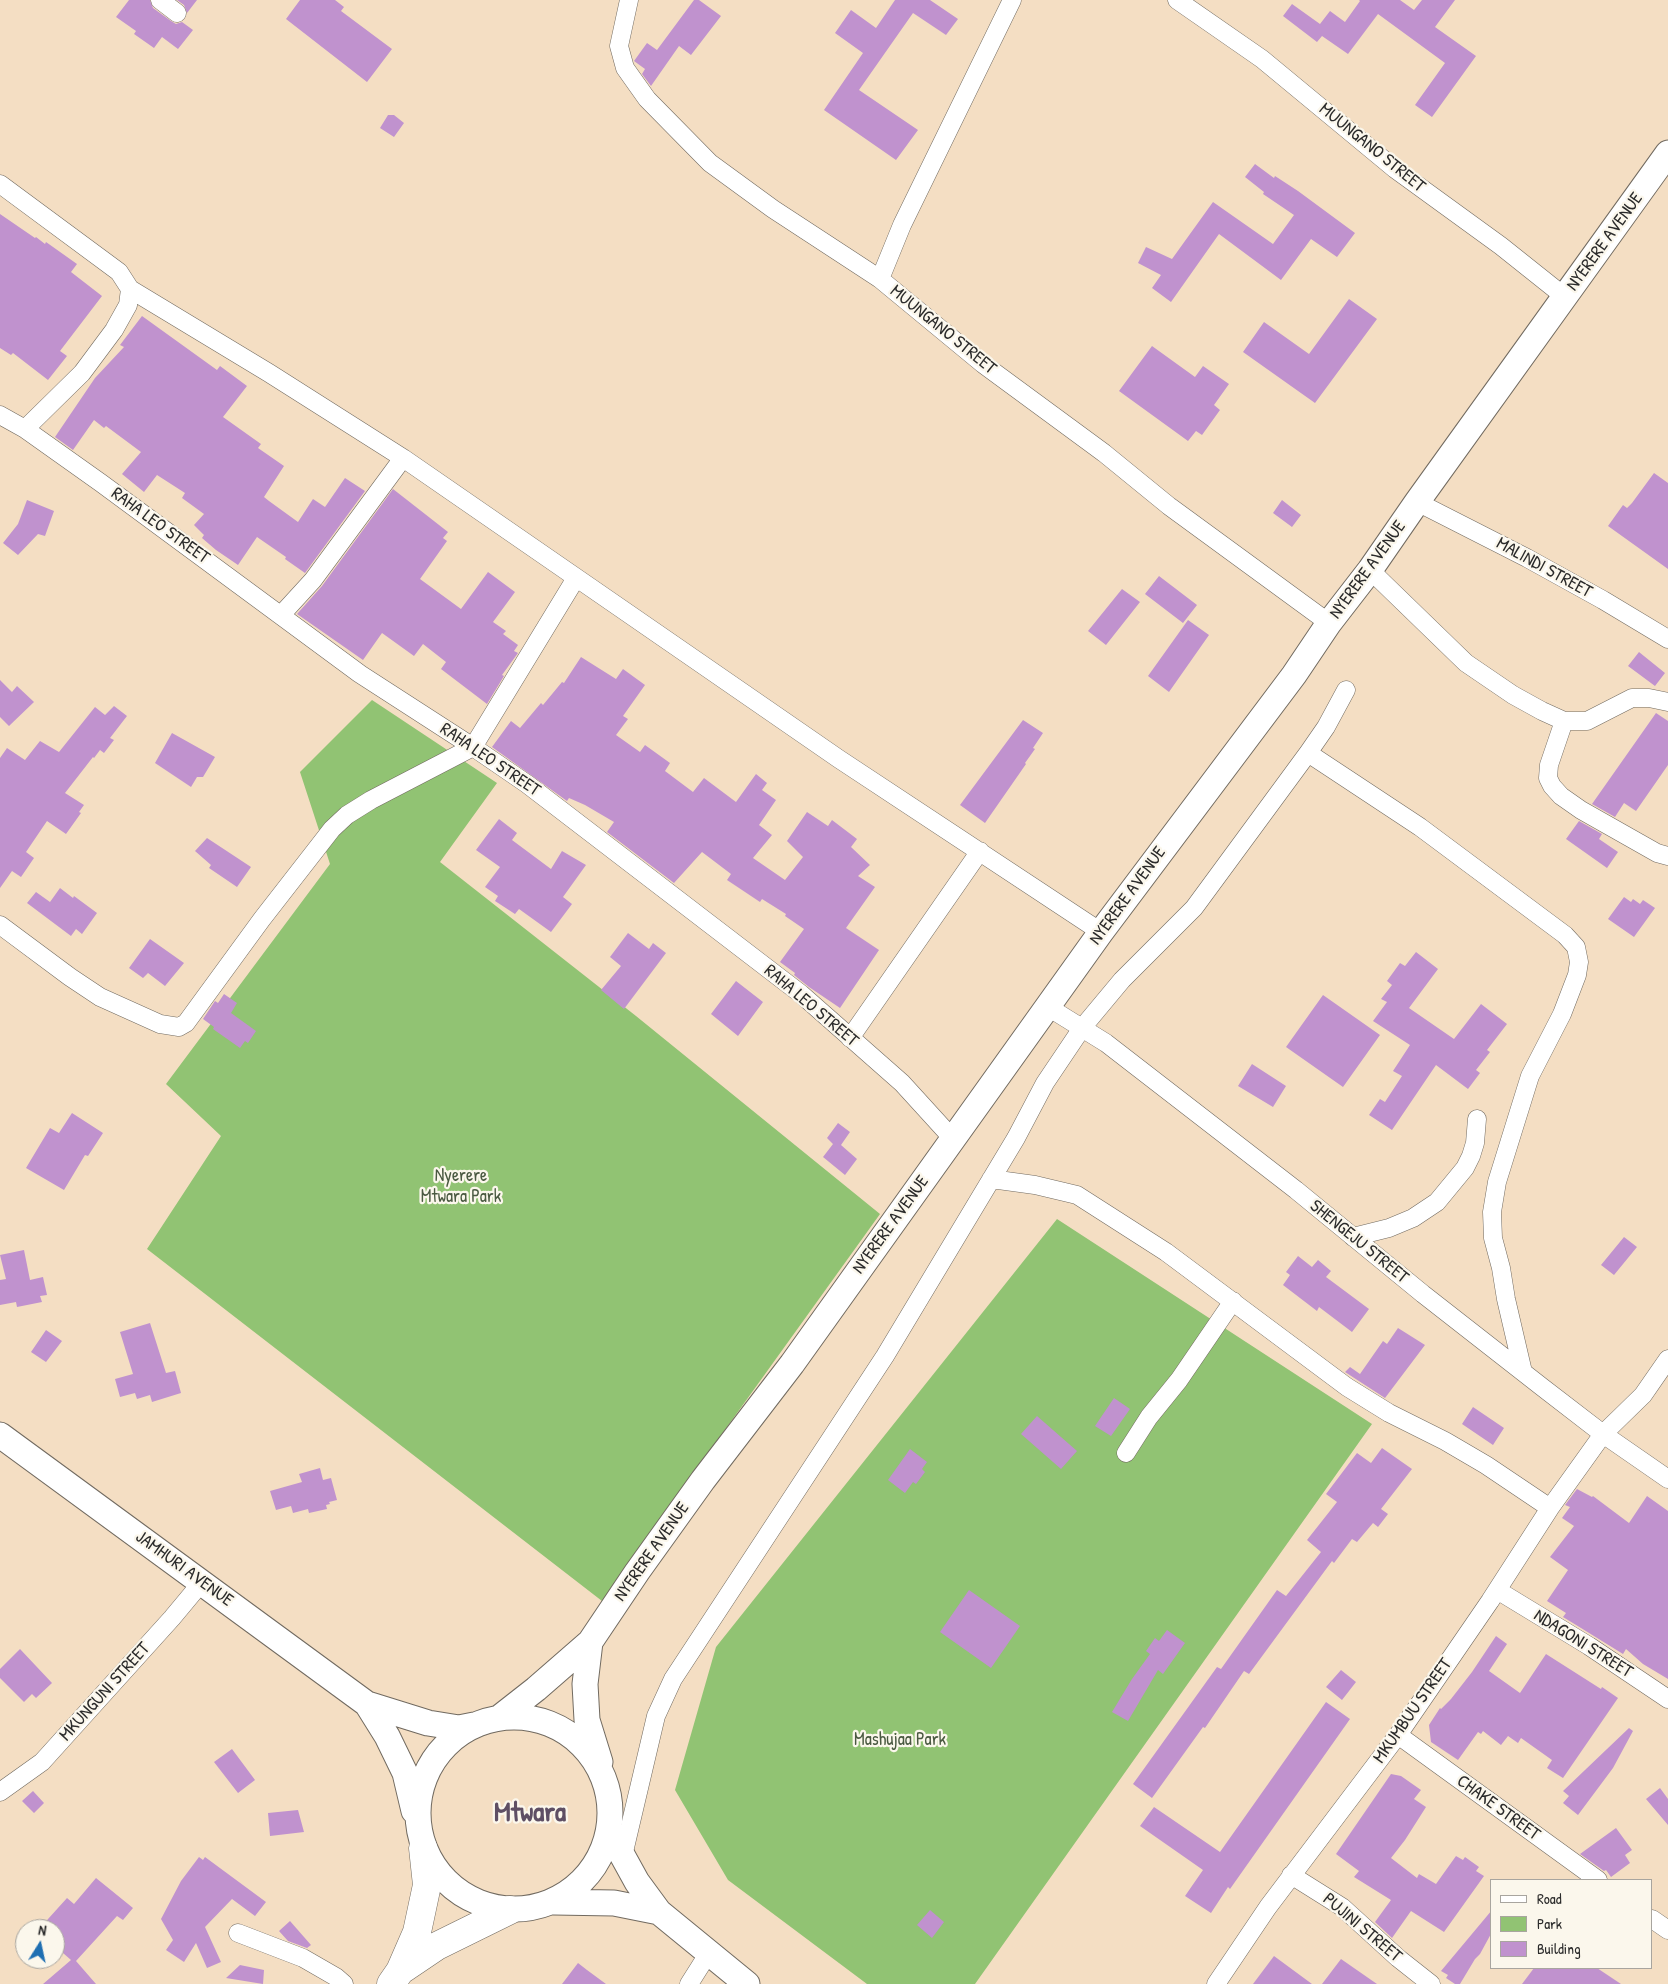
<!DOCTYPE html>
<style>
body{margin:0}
#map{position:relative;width:1668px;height:1984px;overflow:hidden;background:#f4dec3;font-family:"Patrick Hand",sans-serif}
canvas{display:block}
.legend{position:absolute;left:1490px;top:1879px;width:162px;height:90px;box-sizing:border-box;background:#fbf7ec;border:1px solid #a8a59f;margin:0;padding:6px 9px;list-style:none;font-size:15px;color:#2b2b2b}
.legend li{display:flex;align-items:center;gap:10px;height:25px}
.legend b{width:25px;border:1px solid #a8a59f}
.north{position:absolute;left:15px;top:1919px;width:50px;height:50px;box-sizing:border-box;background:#fbf7ec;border:1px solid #a8a59f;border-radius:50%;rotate:10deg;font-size:14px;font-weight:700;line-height:20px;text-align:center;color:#2b2b2b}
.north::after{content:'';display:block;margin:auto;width:18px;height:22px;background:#1f6fb2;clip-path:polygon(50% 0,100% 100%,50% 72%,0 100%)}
</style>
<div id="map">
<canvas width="1668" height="1984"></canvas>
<ul class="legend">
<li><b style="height:6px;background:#fff"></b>Road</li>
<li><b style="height:14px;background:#91c373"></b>Park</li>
<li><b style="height:14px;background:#c092ce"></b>Building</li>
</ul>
<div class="north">N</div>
</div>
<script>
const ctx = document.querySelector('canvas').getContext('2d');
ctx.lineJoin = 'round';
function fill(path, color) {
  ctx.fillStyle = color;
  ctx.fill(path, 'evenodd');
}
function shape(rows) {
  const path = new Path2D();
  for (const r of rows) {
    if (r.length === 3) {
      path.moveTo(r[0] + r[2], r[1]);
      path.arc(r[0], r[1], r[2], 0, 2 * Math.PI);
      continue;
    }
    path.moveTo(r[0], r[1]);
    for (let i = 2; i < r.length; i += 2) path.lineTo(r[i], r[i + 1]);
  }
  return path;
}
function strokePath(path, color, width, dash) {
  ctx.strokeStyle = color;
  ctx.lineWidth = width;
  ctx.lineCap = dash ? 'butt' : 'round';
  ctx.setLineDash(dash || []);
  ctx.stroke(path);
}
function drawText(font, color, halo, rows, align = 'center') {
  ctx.font = font + ' "Patrick Hand",sans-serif';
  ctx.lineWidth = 4.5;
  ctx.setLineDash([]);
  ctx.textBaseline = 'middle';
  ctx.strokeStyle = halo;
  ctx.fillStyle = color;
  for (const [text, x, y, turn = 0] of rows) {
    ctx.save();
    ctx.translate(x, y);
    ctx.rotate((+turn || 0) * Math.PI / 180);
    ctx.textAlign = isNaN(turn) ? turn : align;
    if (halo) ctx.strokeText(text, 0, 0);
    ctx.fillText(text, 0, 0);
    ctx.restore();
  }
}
fill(shape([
 [372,700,497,783,440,862,636,1016,880,1214,602,1601,147,1249,221,1136,166,1084,330,864,300,772],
 [1057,1219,1372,1424,975,1984,867,1984,728,1880,675,1790,716,1647]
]), '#91c373');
fill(shape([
 [129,0,150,0,153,8,171,21,176,24,182,22,193,30,178,49,162,37,154,48,134,34,136,31,116,17],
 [177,0,197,0,187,13,184,5],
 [300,0,335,0,344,7,341,11,392,49,367,82,286,19],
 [694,0,699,0,721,16,691,55,679,46,651,86,642,74,645,69,634,61,647,43,657,50],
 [895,0,930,0,958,19,946,35,913,13,859,90,918,130,896,160,824,110,863,53,835,33,851,10,876,28],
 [1359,0,1400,0,1414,10,1422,0,1455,0,1435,27,1476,56,1432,117,1415,105,1445,63,1378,14,1348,54,1322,36,1317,42,1283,16,1292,4,1320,24,1330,11,1345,22,1360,1],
 [388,115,394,115,404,123,394,137,380,128],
 [1255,164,1274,178,1275,176,1298,191,1355,233,1337,257,1311,239,1281,280,1219,234,1171,302,1152,288,1161,275,1138,263,1146,247,1172,259,1213,202,1273,244,1294,215,1263,194,1264,192,1245,177],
 [0,214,35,238,36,237,45,244,46,242,77,264,71,272,102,296,60,351,67,356,48,380,13,353,11,355,0,348],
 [1349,299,1377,319,1315,403,1243,352,1264,322,1309,354],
 [142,316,217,370,220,366,247,386,223,417,261,444,258,448,284,466,264,497,269,501,298,522,313,499,325,507,345,478,365,491,305,573,285,559,286,557,257,537,238,565,216,550,202,538,204,535,194,525,204,514,182,498,185,493,157,475,144,492,122,474,141,452,106,426,104,428,94,420,73,450,55,437,95,378,124,347,120,345],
 [1152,346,1195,377,1203,366,1229,384,1214,405,1220,410,1202,435,1196,431,1188,441,1119,391],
 [1654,473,1668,483,1668,569,1608,526,1623,505,1627,508,1632,503],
 [393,489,448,532,443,538,447,541,420,579,461,609,488,572,515,592,493,622,506,631,503,634,518,645,514,651,518,653,502,675,504,676,487,704,441,669,446,662,423,644,414,656,382,633,363,660,297,614,322,586],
 [27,500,54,511,45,536,38,534,18,555,3,543,18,524],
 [1282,500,1301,515,1292,527,1273,513],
 [1159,576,1197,605,1183,623,1145,594],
 [1122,589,1140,602,1106,645,1088,631],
 [1188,620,1209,635,1169,692,1148,676],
 [1639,652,1665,673,1655,686,1628,666],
 [581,657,616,679,623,669,645,685,623,716,628,719,616,735,640,752,645,745,670,763,665,771,693,792,704,778,736,802,756,774,767,783,762,790,776,800,759,825,772,835,753,858,785,880,803,857,787,841,807,812,828,826,832,820,857,839,851,847,870,865,858,876,875,887,846,928,879,950,840,1008,809,987,794,975,795,973,780,962,804,929,785,916,786,914,762,899,760,902,727,880,731,874,702,852,674,883,607,832,614,822,585,805,569,798,567,801,492,747,511,721,520,728,541,703,543,705,562,682,564,683],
 [0,680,12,692,17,686,34,702,9,726,0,717],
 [114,706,127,716,110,738,114,740,104,753,100,750,94,758,93,757,65,793,84,805,79,812,81,813,66,834,47,821,26,852,34,858,21,877,12,871,0,888,0,758,7,748,25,760,40,741,59,752,95,707,105,715],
 [1656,713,1668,721,1668,765,1636,811,1624,803,1615,817,1592,804],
 [1023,720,1043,733,1033,748,1035,749,1025,763,1026,764,985,823,960,805],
 [172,733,215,757,203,777,197,777,191,787,155,763],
 [499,819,517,833,512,840,551,869,562,851,586,865,563,897,572,904,551,932,519,909,515,914,495,901,498,896,485,887,500,867,476,850],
 [1579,821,1602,834,1599,839,1618,852,1607,868,1566,839],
 [207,838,251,867,237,887,209,868,211,865,195,851],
 [60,888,73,898,74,896,97,913,82,934,76,929,71,936,27,903,36,892,50,902],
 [1624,897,1631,902,1633,899,1640,904,1643,900,1655,908,1634,937,1608,919],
 [628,933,649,949,653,943,666,953,624,1009,601,990,621,966,610,957],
 [150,939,184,963,165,986,148,973,143,978,129,968],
 [1416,952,1438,969,1409,1008,1454,1039,1481,1004,1507,1024,1487,1050,1490,1052,1476,1070,1480,1073,1468,1089,1436,1065,1392,1130,1369,1115,1380,1099,1385,1102,1402,1076,1393,1071,1410,1045,1373,1021,1387,1002,1381,999,1392,985,1387,981,1400,963,1405,966],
 [736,981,763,1002,738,1036,711,1014],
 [224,994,237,1003,231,1013,256,1031,248,1043,245,1041,240,1048,213,1029,214,1027,203,1019,215,1001,218,1003],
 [1323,995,1380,1035,1343,1087,1286,1047],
 [1252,1064,1286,1086,1273,1107,1238,1086],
 [72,1113,103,1133,88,1156,85,1155,64,1190,26,1168,50,1128,59,1133],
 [838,1123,850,1132,841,1145,857,1159,845,1175,823,1157,833,1144,827,1138],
 [1624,1237,1637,1247,1614,1275,1601,1265],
 [24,1250,30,1280,43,1277,47,1295,40,1296,42,1302,17,1307,16,1302,0,1305,0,1280,6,1279,0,1255],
 [1298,1256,1312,1267,1318,1260,1331,1271,1326,1277,1369,1309,1352,1332,1319,1307,1317,1311,1283,1285,1290,1275,1286,1272],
 [150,1323,166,1373,175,1371,181,1393,152,1402,150,1395,137,1399,135,1393,120,1397,115,1379,133,1374,120,1332],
 [1398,1328,1425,1345,1385,1398,1345,1372,1350,1367,1360,1374,1383,1341,1387,1344],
 [46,1330,62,1341,46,1362,31,1352],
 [1114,1398,1130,1409,1111,1436,1095,1426],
 [1473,1407,1504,1428,1493,1445,1462,1424],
 [1037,1416,1077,1451,1061,1469,1021,1434],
 [1382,1448,1412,1469,1381,1509,1388,1514,1378,1527,1373,1523,1357,1542,1352,1539,1334,1563,1332,1561,1249,1674,1244,1671,1205,1728,1203,1727,1152,1798,1133,1784,1217,1667,1221,1669,1277,1590,1286,1596,1321,1552,1307,1540,1337,1502,1326,1494,1357,1453,1371,1463],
 [910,1449,927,1462,922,1469,925,1472,916,1484,913,1482,905,1493,888,1480],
 [320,1468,323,1480,331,1478,337,1500,329,1502,330,1504,326,1505,327,1509,309,1513,308,1509,293,1513,291,1506,276,1510,270,1491,302,1482,299,1474],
 [1577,1489,1592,1497,1593,1496,1629,1523,1647,1496,1668,1511,1668,1679,1643,1664,1626,1649,1623,1654,1581,1628,1563,1617,1566,1613,1547,1601,1568,1570,1550,1557,1574,1526,1562,1518,1570,1507,1565,1505],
 [969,1590,1020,1626,991,1668,940,1632],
 [1167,1630,1185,1643,1163,1674,1158,1670,1128,1721,1112,1712,1132,1679,1150,1654,1146,1651,1155,1638,1159,1641],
 [1496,1636,1507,1644,1489,1671,1520,1693,1546,1654,1601,1689,1602,1687,1618,1698,1563,1778,1547,1768,1552,1760,1521,1738,1518,1743,1508,1736,1501,1745,1483,1731,1481,1734,1478,1732,1458,1760,1431,1742,1429,1725,1440,1708,1441,1709,1451,1699,1472,1672],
 [20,1649,52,1683,36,1698,32,1694,24,1702,0,1678,0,1669],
 [1341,1670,1356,1682,1342,1700,1326,1687],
 [1326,1702,1350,1719,1230,1889,1228,1887,1211,1913,1185,1896,1203,1870,1140,1826,1154,1807,1220,1852],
 [1629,1728,1633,1731,1613,1768,1578,1815,1563,1803,1569,1796,1563,1791],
 [232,1749,255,1780,238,1793,214,1762],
 [1391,1774,1401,1776,1421,1790,1414,1799,1426,1807,1405,1840,1391,1858,1417,1878,1419,1874,1436,1884,1456,1856,1463,1860,1465,1857,1479,1867,1476,1871,1484,1876,1444,1932,1411,1911,1392,1938,1375,1922,1391,1900,1354,1877,1359,1871,1336,1854],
 [1660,1788,1668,1799,1668,1825,1646,1799],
 [33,1791,44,1803,34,1813,22,1801],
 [298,1810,304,1832,270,1836,268,1813],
 [1616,1828,1632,1850,1625,1855,1630,1863,1611,1877,1606,1870,1604,1871,1580,1854],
 [199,1857,203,1860,205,1857,266,1902,255,1916,232,1899,205,1927,221,1962,207,1968,196,1943,184,1962,166,1950,173,1940,161,1919,181,1881],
 [96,1878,133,1908,123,1920,117,1916,76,1961,96,1984,43,1984,71,1960,55,1946,55,1929,39,1929,67,1898,74,1904],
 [930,1910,944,1922,932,1938,917,1925],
 [1492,1910,1492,1932,1480,1954,1475,1959,1460,1984,1455,1984,1446,1978,1448,1975,1441,1971],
 [290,1921,311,1945,307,1948,288,1941,279,1931],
 [1274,1956,1312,1984,1253,1984],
 [1341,1959,1377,1984,1322,1984],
 [578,1963,587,1970,606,1984,562,1984],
 [240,1965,264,1970,263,1984,226,1978],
 [1534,1968,1597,1968,1621,1984,1522,1984]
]), '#c092ce');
const street = shape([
 [160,0,177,13],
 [629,0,619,46,625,68,647,99,710,163,773,209,880,279,983,364,1104,453,1169,506,1329,623],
 [1177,0,1262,59,1395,169,1501,246,1565,297],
 [0,184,119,272,130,289,128,305,114,330,82,373,25,429],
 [880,279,902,225,1012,0],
 [130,289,269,373,403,458,839,759,1101,932],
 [0,415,25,429,101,483,360,674,473,747,527,784,801,994,902,1083,953,1139],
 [1417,502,1527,558,1603,600,1668,639],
 [1370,570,1466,663,1513,695,1542,711,1564,721,1587,721,1632,698,1649,698,1668,702],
 [281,615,313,580,403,458],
 [1564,721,1549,765,1548,778,1552,786,1561,796,1581,810,1657,853,1668,856],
 [1308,753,1420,827,1565,935,1576,947,1579,962,1577,975,1562,1014,1530,1076,1497,1182,1492,1212,1493,1238,1501,1268,1506,1299,1523,1372],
 [0,925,70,977,100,997,160,1024,179,1027,186,1023,262,919,332,829,347,815,371,800,473,747,576,578],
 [1048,1007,1106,1043,1296,1190,1423,1294,1542,1387,1603,1434,1668,1479],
 [850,1038,980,851],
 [991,1179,1035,1185,1077,1195,1166,1252,1347,1387,1389,1413,1445,1441,1486,1465,1550,1508],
 [1353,1237,1389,1228,1413,1218,1437,1202,1465,1168,1471,1156,1475,1143,1477,1119],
 [1126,1453,1149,1417,1179,1380,1233,1301],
 [1497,1590,1589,1646,1668,1699],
 [1398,1735,1598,1880],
 [0,1792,42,1762,172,1618,202,1582],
 [623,1856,656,1716,673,1679,885,1356,1016,1138,1045,1083,1082,1028,1122,980,1194,908,1308,753,1326,727,1346,690],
 [1291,1875,1342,1907,1398,1958,1431,1984],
 [1652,1919,1668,1930],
 [238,1933,303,1958,336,1977,344,1984],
 [689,1984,708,1954],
 [1216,1984,1268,1907,1398,1735,1490,1601,1550,1508,1603,1434,1643,1395,1668,1359]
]);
const secondary = shape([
 [0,1435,367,1704,428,1723,459,1728,474,1725],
 [590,1642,585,1684,587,1720,600,1762],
 [367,1704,387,1736,405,1773,414,1811],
 [514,1813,96],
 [499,1718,536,1689,590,1642,637,1572,703,1480,792,1364,1101,932,1294,675,1329,623,1370,570,1417,502,1668,153],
 [610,1833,637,1882,659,1912,747,1984],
 [554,1902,614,1903,659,1912]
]);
const highway = shape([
 [400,1971,437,1946,510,1910],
 [391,1984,400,1971,417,1932,427,1885,423,1848]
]);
strokePath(street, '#716a60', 19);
strokePath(secondary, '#716a60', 27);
strokePath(highway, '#716a60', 29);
strokePath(street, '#fff', 18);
strokePath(secondary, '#fff', 25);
strokePath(highway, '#fff', 28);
drawText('18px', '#2b2b2b', '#fbf7ec', [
 ["MUUNGANO STREET",1372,148,39],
 ["NYERERE AVENUE",1605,242,-54],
 ["MUUNGANO STREET",943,330,39],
 ["RAHA LEO STREET",160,526,36],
 ["MALINDI STREET",1544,568,29],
 ["NYERERE AVENUE",1368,570,-54],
 ["RAHA LEO STREET",490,760,34],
 ["NYERERE AVENUE",1128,896,-54],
 ["RAHA LEO STREET",811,1006,40],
 ["NYERERE AVENUE",891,1225,-54],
 ["SHENGEJU STREET",1359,1242,39],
 ["NYERERE AVENUE",652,1552,-55],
 ["JAMHURI AVENUE",184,1569,36],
 ["NDAGONI STREET",1583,1644,32],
 ["MKUNGUNI STREET",105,1692,-48],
 ["MKUMBUU STREET",1413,1711,-55],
 ["CHAKE STREET",1498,1808,36],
 ["PUJINI STREET",1362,1928,40]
]);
drawText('18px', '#4a5941', '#fbf7ec', [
 ["Nyerere",461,1176],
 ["Mtwara Park",461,1197],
 ["Mashujaa Park",900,1740]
]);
drawText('bold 28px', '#5f4f64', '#fbf7ec', [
 ["Mtwara",530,1814]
]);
</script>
